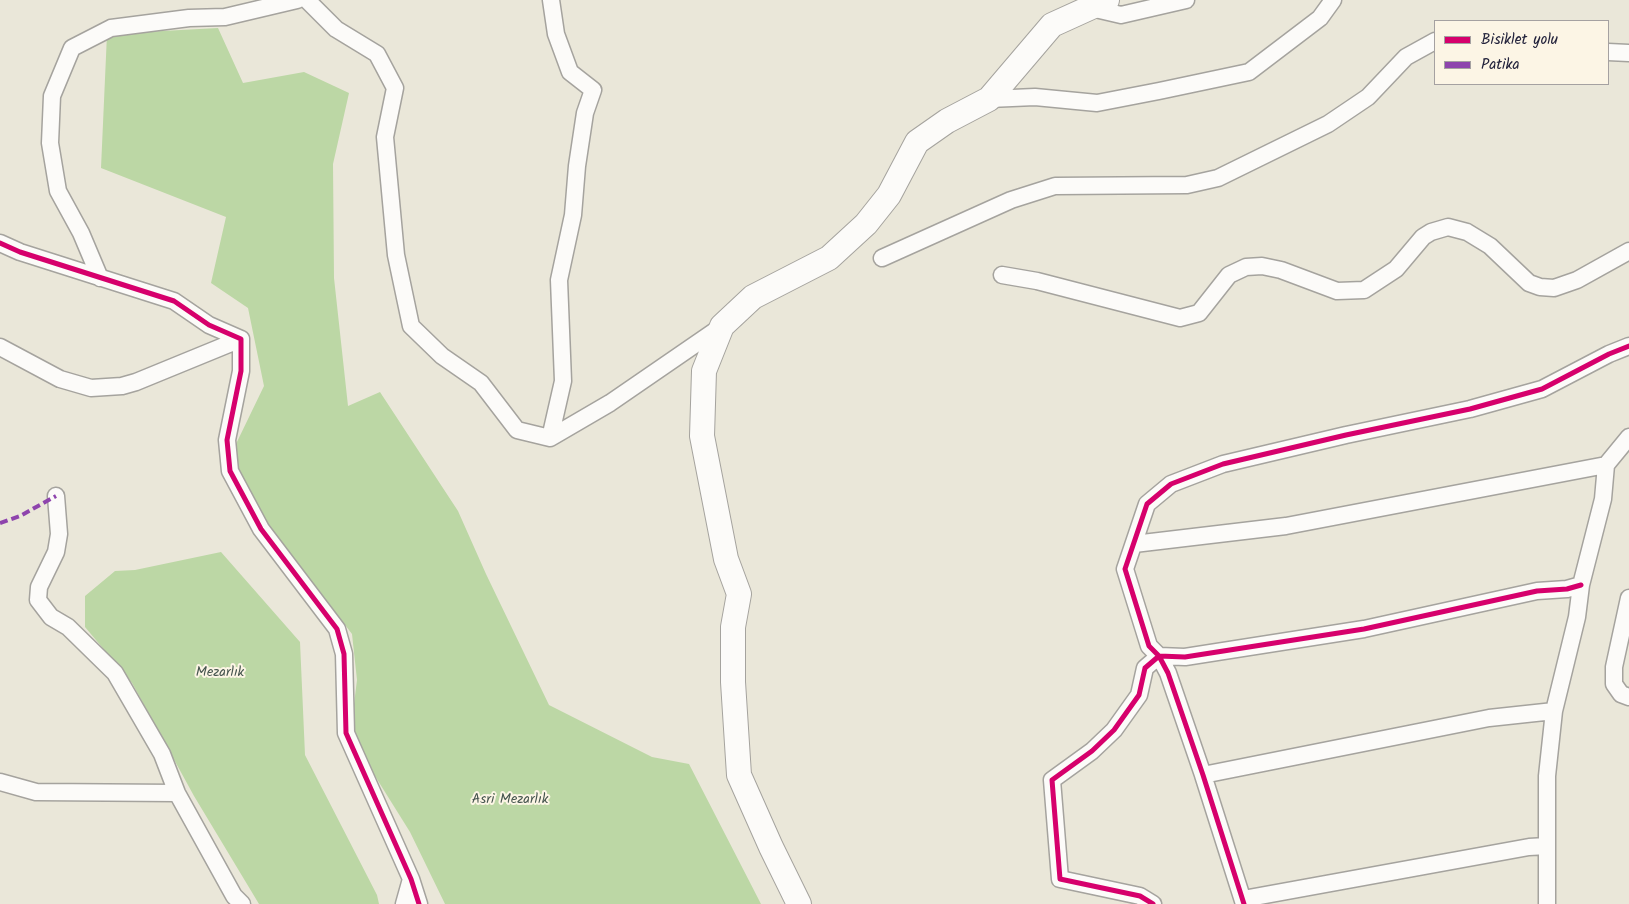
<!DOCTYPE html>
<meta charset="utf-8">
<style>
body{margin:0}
#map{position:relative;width:1629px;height:904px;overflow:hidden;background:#eae7d9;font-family:Kalam,sans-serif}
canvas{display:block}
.legend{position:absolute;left:1434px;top:20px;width:175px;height:65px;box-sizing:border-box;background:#fcf5e5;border:1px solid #a5a1a1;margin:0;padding:6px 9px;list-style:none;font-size:15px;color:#22223b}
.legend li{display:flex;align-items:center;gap:10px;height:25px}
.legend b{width:25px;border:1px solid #a5a1a1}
</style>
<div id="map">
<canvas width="1629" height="904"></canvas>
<ul class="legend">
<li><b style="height:6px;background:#d6006c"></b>Bisiklet yolu</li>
<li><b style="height:6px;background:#8e44ad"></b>Patika</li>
</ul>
</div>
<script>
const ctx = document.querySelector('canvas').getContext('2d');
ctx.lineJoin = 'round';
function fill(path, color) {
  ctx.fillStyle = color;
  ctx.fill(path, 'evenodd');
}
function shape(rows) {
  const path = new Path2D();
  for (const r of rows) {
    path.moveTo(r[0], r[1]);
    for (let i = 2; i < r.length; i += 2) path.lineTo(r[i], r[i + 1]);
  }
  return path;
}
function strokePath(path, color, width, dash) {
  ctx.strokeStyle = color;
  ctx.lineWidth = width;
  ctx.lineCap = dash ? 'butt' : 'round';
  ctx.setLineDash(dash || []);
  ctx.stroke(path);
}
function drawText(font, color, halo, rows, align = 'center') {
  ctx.font = font + ' Kalam,sans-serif';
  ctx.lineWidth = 4;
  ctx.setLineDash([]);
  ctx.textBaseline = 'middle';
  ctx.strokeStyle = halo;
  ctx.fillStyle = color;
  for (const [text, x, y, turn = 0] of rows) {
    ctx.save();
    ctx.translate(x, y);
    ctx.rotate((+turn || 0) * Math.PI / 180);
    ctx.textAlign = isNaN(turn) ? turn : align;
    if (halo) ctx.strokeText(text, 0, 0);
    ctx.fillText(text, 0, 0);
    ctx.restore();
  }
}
fill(shape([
 [218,28,243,83,304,72,349,93,333,164,334,278,348,406,380,392,458,511,486,574,549,705,652,757,689,764,761,904,445,904,410,832,350,736,357,680,352,634,317,588,263,527,239,475,235,446,264,386,248,308,211,283,226,217,101,168,107,34],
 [221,552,300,642,305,755,377,895,379,904,259,904,194,796,132,683,85,627,85,596,115,571,135,570]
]), '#bcd7a5');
const minor = shape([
 [307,0,336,29,377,54,395,88,385,137,396,255,411,326,442,356,481,383,517,430,550,438,610,403,722,326],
 [1091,8,1121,15,1186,0],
 [1608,52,1629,53],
 [989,99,1035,97,1097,103,1159,91,1249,72,1320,18,1333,0],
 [0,243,20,252,174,301,209,325,241,339,241,371,227,440,230,471,261,529,337,629,344,654,346,733,411,879,419,904],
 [882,258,1011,200,1055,186,1187,185,1218,178,1328,124,1368,97,1406,57,1435,41],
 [1002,275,1037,281,1180,318,1199,313,1229,275,1246,267,1262,266,1281,270,1337,291,1364,290,1396,269,1423,237,1431,232,1448,227,1467,232,1490,246,1529,283,1540,287,1554,288,1577,280,1629,251],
 [100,278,81,233,58,191,50,143,52,96,72,48,111,28,189,18,225,17,297,0],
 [0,347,60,379,91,388,122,386,136,382,241,339],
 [550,438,563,381,559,280,573,215,577,166,585,113,593,90,570,72,556,34,551,0],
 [56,496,59,534,56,552,39,587,38,600,51,617,68,627,115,673,162,754,177,793,234,896,242,904],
 [1134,544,1286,526,1606,465],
 [1629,598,1614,667,1614,684,1621,694,1629,697],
 [1203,775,1489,718,1554,711],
 [0,782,36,792,177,793],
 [1243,899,1529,847,1547,846],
 [404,904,411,879],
 [1153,904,1140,896,1060,879,1052,780,1092,751,1114,730,1139,695,1145,668,1159,656,1185,657,1364,629,1537,591,1567,589,1581,585],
 [1244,904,1203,775,1168,673,1159,656,1149,646,1125,569,1147,504,1171,484,1223,464,1346,435,1470,409,1542,389,1609,354,1629,346],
 [1547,904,1547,776,1554,711,1577,617,1581,585,1603,499,1606,465,1629,437]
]);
const secondary = shape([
 [799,904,771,847,739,775,733,682,733,627,739,594,726,559,702,436,704,371,722,326,753,297,829,258,866,224,889,195,917,142,947,121,989,99,1052,25,1107,0]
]);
strokePath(minor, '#a5a39e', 19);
strokePath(secondary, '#a5a39e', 26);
strokePath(minor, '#fcfbf9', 16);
strokePath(secondary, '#fcfbf9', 24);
strokePath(shape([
 [0,523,20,516,56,496]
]), '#8e44ad', 4, [8, 4]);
strokePath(shape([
 [0,243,20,252,174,301,209,325,241,339,241,371,227,440,230,471,261,529,337,629,344,654,346,733,411,879,419,904],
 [1153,904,1140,896,1060,879,1052,780,1092,751,1114,730,1139,695,1145,668,1159,656,1185,657,1364,629,1537,591,1567,589,1581,585],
 [1244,904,1203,775,1168,673,1159,656,1149,646,1125,569,1147,504,1171,484,1223,464,1346,435,1470,409,1542,389,1609,354,1629,346]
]), '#d6006c', 5);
drawText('14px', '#45544e', '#fcf5e5', [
 ["Mezarlık",220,674],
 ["Asri Mezarlık",510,801]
]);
</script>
